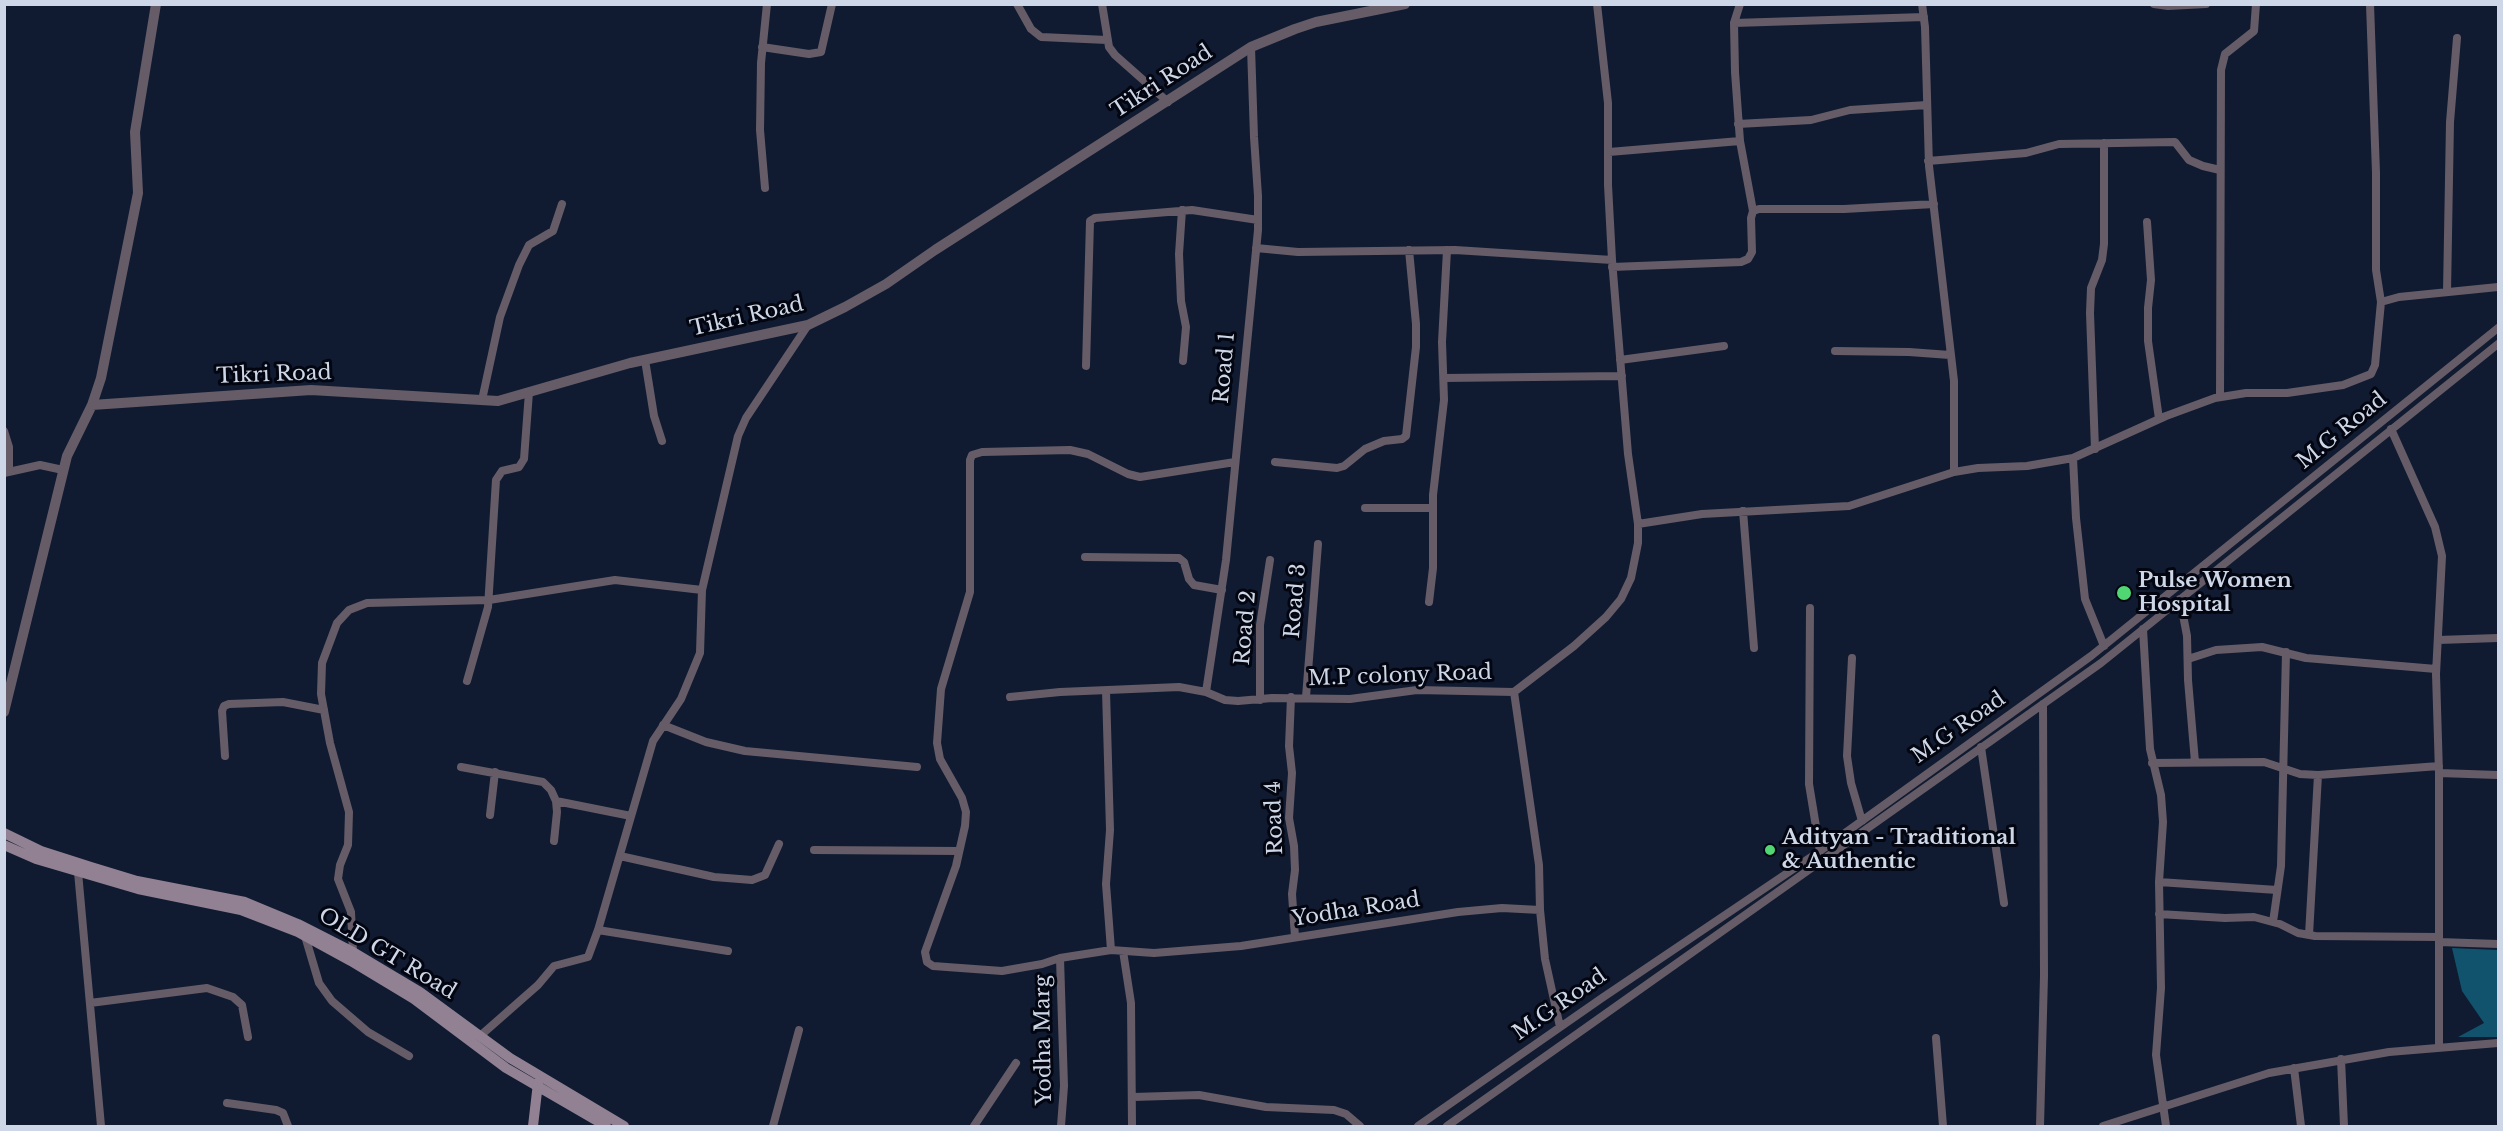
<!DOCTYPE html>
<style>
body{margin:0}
#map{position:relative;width:2503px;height:1131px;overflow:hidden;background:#101b32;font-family:"Libre Baskerville",serif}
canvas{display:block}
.frame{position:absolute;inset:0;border:6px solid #ced7e7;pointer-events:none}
</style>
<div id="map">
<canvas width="2503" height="1131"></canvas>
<div class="frame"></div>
</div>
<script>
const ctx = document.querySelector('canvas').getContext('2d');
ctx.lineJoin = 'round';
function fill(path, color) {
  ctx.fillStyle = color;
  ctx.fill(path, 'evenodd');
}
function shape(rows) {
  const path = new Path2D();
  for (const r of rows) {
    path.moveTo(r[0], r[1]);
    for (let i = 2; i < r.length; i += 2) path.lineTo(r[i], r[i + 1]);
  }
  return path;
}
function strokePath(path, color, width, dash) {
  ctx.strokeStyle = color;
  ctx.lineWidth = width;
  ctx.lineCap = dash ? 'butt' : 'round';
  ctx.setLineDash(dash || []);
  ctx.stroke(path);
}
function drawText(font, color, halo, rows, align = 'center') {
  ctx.font = font + ' "Libre Baskerville",serif';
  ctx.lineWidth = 6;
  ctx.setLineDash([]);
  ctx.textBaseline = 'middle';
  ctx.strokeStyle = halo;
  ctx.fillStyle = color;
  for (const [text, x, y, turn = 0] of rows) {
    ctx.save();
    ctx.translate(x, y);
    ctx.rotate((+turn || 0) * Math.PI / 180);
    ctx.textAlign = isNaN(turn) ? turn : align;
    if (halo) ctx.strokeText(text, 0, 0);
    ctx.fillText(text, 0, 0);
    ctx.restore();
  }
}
fill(shape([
 [2452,948,2498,950,2498,1037,2458,1037,2484,1023,2462,991]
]), '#11536d');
strokePath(shape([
 [1017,4,1031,29,1041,37,1107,40],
 [1102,4,1109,47,1115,55,1168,102],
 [1740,4,1734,23,1735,72,1740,141,1753,211],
 [1922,4,1925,27,1929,166,1954,381,1954,472],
 [2154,4,2168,6,2206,4],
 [2370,4,2376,173,2376,270,2381,302],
 [1734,23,1924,17],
 [762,47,809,54,821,52,832,4],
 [1738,124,1811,120,1850,110,1927,105],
 [1609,152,1740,141],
 [1928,161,2026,153,2059,144,2175,142,2189,160,2203,166,2220,170],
 [765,188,760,130,761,63,767,4],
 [1182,210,1179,254,1181,301,1186,327,1183,361],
 [2147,222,2151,280,2148,308,2148,341,2159,419],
 [1256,248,1298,252,1455,250,1612,260],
 [1612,267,1741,262,1748,259,1752,252,1751,218,1753,211,1759,209,1844,209,1934,204],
 [2447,292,2450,122,2457,38],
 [1835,351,1909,352,1950,355],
 [645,360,654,416,662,441],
 [1620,360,1724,346],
 [1086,366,1090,221,1095,218,1192,210,1258,220],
 [1444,378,1622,376],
 [2220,397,2221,70,2225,54,2254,31,2256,4],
 [482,400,500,317,519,265,529,245,553,231,562,204],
 [2391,429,2435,527,2442,556,2436,674,2439,773,2439,1047],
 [4,431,9,447,9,470],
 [2095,449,2090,313,2091,288,2102,260,2104,244,2104,143],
 [2073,458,2076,518,2085,599,2104,646],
 [1275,462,1337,468,1344,466,1365,449,1384,441,1402,439,1406,436,1416,347,1416,324,1409,250],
 [4,473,40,465,63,470],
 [1365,508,1432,508],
 [1743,511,1754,648],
 [1638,524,1702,514,1849,506,1954,472,1978,468,2027,466,2073,458,2166,416,2215,398,2246,393,2287,393,2343,385,2371,374,2375,365,2381,302,2399,297,2498,287],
 [1085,557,1179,558,1184,562,1189,579,1194,585,1222,590],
 [2180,599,2187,636,2188,680,2195,762],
 [1429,602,1433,568,1433,495,1444,400,1442,342,1447,250],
 [1810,608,1809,784,1820,851],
 [2143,629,2150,749,2161,795,2163,822,2159,882,2161,988,2156,1055,2166,1126],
 [2438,640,2498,638],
 [1852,658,1847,756,1851,783,1862,821],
 [2188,659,2216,650,2262,647,2306,658,2436,669],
 [467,681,488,607,496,480,502,471,519,467,524,459,529,392],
 [1106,691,1110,830,1106,884,1111,950],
 [1206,692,1226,560,1258,230,1258,196,1254,137,1251,47],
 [1514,692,1574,646,1606,617,1621,599,1631,578,1638,543,1638,524,1628,454,1612,260,1608,185,1608,103,1597,4],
 [1010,697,1060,692,1179,687,1206,692,1225,700,1238,701,1272,698,1350,699,1417,690,1514,692,1539,865,1540,910],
 [1291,697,1289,746,1292,773,1289,818,1294,846,1295,870,1292,894,1295,937],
 [1306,697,1318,544],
 [1260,700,1260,625,1270,560],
 [663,725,706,742,745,751,917,767],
 [1981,747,2004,903],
 [225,756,222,711,224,706,229,704,283,702,324,710],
 [2152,763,2264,762,2300,774,2318,775,2439,766],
 [461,767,543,782,551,790,556,801,557,812,554,841],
 [2439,773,2498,775],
 [556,801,631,816],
 [490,815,495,772],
 [814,850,959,851],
 [620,856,714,877,752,880,765,875,779,844],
 [78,872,101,1126],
 [2159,882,2277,890],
 [2159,914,2225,918,2254,917,2280,924,2298,933,2315,936,2439,937],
 [2273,922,2281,866,2286,652],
 [598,930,728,951],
 [2309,935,2318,775],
 [305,936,319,983,332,1001,368,1032,409,1056],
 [2439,942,2498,944],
 [1123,951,1131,1003,1132,1126],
 [353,952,351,912,338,879,340,865,348,845,349,812,330,743,321,694,322,663,337,623,349,610,367,603,489,600,615,580,702,590],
 [1060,958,1111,950,1154,953,1241,946,1458,912,1502,908,1540,910,1545,959,1560,1027],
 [90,1003,207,988,233,997,242,1005,248,1037],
 [480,1036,538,985,554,966,588,957,598,930,653,741,681,699,700,653,702,590,738,436,746,418,808,325],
 [1936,1038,1943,1126],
 [2341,1059,2344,1126],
 [2294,1068,2301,1126],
 [1133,1097,1199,1095,1266,1107,1334,1110,1346,1114,1360,1126],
 [227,1103,276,1110,283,1113,288,1126],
 [773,1126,799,1030],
 [974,1126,1016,1063],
 [1061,1126,1064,1086,1060,958,1042,964,1002,971,933,966,927,962,925,952,956,866,965,826,966,812,962,798,940,759,937,743,941,689,970,592,970,460,972,455,982,452,1070,450,1088,454,1128,474,1140,477,1235,462],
 [1418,1126,1602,998,1820,851,2091,656,2498,328],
 [1447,1126,2101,663,2498,344],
 [2040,1126,2044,976,2043,704],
 [2103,1126,2269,1073,2389,1052,2498,1043]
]), '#665c67', 8);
strokePath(shape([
 [92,405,311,390,498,401,630,363,808,325,845,307,886,284,935,250,1251,47,1295,29,1316,22,1405,4],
 [4,712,67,456,92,405,101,378,138,193,135,132,156,4]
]), '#665c67', 10);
strokePath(shape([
 [4,833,41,851,91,867,137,881,245,902,298,924,353,952,420,992,510,1058,624,1126],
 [4,845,36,859,138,889,241,910,298,932,351,961,414,999,506,1068,606,1126],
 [533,1126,538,1083]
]), '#918192', 10);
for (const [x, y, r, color] of [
 [2124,593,8,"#51d674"],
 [1770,850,6,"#51d674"]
]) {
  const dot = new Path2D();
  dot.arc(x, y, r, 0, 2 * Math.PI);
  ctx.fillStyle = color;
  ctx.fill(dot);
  strokePath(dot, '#030610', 2);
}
drawText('21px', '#ced7e7', '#030610', [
 ["Tikri Road",1162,82,-33],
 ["Tikri Road",747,317,-13],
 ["Road 1",1225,368,-85],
 ["Tikri Road",274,375,-2],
 ["M.G Road",2342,431,-39],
 ["Road 3",1296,601,-85],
 ["Road 2",1246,628,-85],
 ["M.P colony Road",1400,676,-2],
 ["M.G Road",1959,728,-35],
 ["Road 4",1275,818,-92],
 ["Yodha Road",1356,910,-9],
 ["OLD GT Road",387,954,31],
 ["M.G Road",1560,1005,-35],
 ["Yodha Marg",1044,1040,-91]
]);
drawText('bold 21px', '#ced7e7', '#030610', [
 ["Pulse Women",2138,581],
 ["Hospital",2138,605],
 ["Adityan - Traditional",1782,838],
 ["& Authentic",1782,862]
], 'left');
</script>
